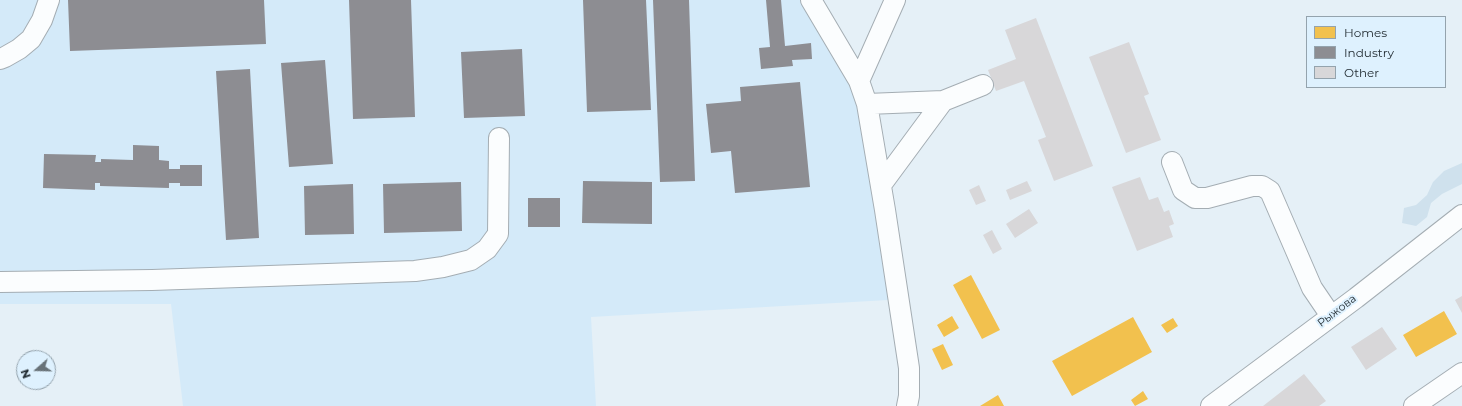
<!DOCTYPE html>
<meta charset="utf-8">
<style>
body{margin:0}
#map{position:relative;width:1462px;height:406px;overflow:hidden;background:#e5f0f7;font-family:Montserrat,sans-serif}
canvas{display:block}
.legend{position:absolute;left:1306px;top:16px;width:140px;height:72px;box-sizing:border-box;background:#def1fe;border:1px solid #94a3ad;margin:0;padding:5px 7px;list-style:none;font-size:12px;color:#242e34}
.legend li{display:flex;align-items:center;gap:8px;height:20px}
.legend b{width:20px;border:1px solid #94a3ad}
.north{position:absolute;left:16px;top:350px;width:40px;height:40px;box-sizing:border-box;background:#def1fe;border:1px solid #94a3ad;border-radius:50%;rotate:250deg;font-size:11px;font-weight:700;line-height:16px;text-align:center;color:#242e34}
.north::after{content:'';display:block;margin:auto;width:14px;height:18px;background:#687278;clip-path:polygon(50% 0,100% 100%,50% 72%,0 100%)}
</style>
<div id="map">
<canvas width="1462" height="406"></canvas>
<ul class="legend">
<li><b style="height:11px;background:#f2c14e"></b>Homes</li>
<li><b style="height:11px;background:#8d8d92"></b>Industry</li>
<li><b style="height:11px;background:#d8d7d9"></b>Other</li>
</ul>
<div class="north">N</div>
</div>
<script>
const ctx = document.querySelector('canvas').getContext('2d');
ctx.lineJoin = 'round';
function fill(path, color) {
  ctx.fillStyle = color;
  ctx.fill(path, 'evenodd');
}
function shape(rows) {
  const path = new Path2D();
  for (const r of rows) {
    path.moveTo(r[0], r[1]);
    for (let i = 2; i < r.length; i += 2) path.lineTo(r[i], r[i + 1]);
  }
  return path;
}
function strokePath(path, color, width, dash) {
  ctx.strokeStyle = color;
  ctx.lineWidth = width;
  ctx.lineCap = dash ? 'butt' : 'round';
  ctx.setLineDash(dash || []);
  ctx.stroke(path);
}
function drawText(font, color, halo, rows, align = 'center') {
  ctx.font = font + ' Montserrat,sans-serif';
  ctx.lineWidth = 4;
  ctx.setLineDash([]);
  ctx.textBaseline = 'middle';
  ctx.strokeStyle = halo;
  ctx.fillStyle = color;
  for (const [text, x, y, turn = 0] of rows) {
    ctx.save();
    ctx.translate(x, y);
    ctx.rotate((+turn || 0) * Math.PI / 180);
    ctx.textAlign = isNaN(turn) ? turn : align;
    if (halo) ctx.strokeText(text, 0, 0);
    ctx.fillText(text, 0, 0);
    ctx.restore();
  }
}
fill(shape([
 [0,0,804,0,852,84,859,107,888,300,591,317,596,406,183,406,171,304,0,304]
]), '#d4eaf9');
fill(shape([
 [1462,163,1462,184,1442,194,1431,203,1427,217,1416,226,1402,223,1404,208,1416,205,1427,195,1433,182,1444,171]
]), '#cfe1ed');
fill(shape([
 [971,275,1000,330,982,339,953,285],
 [1444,311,1457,334,1416,357,1403,335],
 [952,316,959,328,944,337,937,325],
 [1133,317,1152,352,1072,396,1052,361],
 [1173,318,1178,326,1167,333,1161,325],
 [943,344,953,365,942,370,932,349],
 [1143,391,1148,399,1135,406,1131,400],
 [998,395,1004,406,980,406]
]), '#f2c14e');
fill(shape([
 [68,0,264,0,266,44,70,51],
 [349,0,411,0,415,117,353,119],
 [583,0,646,0,651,110,587,112],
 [653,0,689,0,695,181,660,182],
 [766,0,781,0,785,46,811,43,812,59,792,60,793,66,761,69,759,48,770,47],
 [522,49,525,116,464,118,461,52],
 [325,60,333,164,289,167,281,63],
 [250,69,259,238,226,240,216,71],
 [800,82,810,187,735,193,731,151,711,153,706,104,741,101,740,87],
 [133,145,159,146,159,160,169,161,169,169,180,169,180,165,202,165,202,186,180,186,180,183,169,183,169,188,100,186,100,183,95,183,95,190,43,188,44,154,96,155,95,162,101,162,101,159,133,160],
 [583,181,652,182,652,224,582,223],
 [461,182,462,231,384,233,383,184],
 [353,184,354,234,305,235,304,186],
 [528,198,560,198,560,227,528,227]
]), '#8d8d92');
fill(shape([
 [1036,18,1093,166,1054,181,1038,140,1046,137,1024,81,996,91,988,70,1016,59,1005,30],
 [1129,42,1149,94,1144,96,1161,140,1126,153,1089,57],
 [1140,177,1149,200,1158,197,1164,212,1169,210,1174,224,1169,226,1173,237,1137,251,1112,187],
 [1027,181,1032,191,1010,200,1006,190],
 [979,185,986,201,976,205,969,190],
 [1029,209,1038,223,1015,238,1006,224],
 [992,230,1002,249,993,254,983,235],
 [1462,296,1462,313,1455,300],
 [1382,327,1397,349,1366,370,1351,347],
 [1304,374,1326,401,1319,406,1263,406]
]), '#d8d7d9');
const minor = shape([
 [811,0,859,81,867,104,885,210,909,368,909,396,907,406],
 [0,59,5,57,19,49,31,39,42,20,49,0],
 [859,81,895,0],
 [867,104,943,101,983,85],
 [1172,162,1183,190,1195,198,1207,198,1252,186,1262,186,1270,191,1312,288,1331,316],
 [881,185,943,101],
 [0,282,152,280,415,271,443,267,471,260,487,249,498,234,499,138],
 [1211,406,1356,298,1462,215],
 [1414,406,1462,373]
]);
strokePath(minor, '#a4adb3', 22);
strokePath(minor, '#fbfdfe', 20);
drawText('11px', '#242e34', '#def1fe', [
 ["Рыжова",1337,311,-37]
]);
</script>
